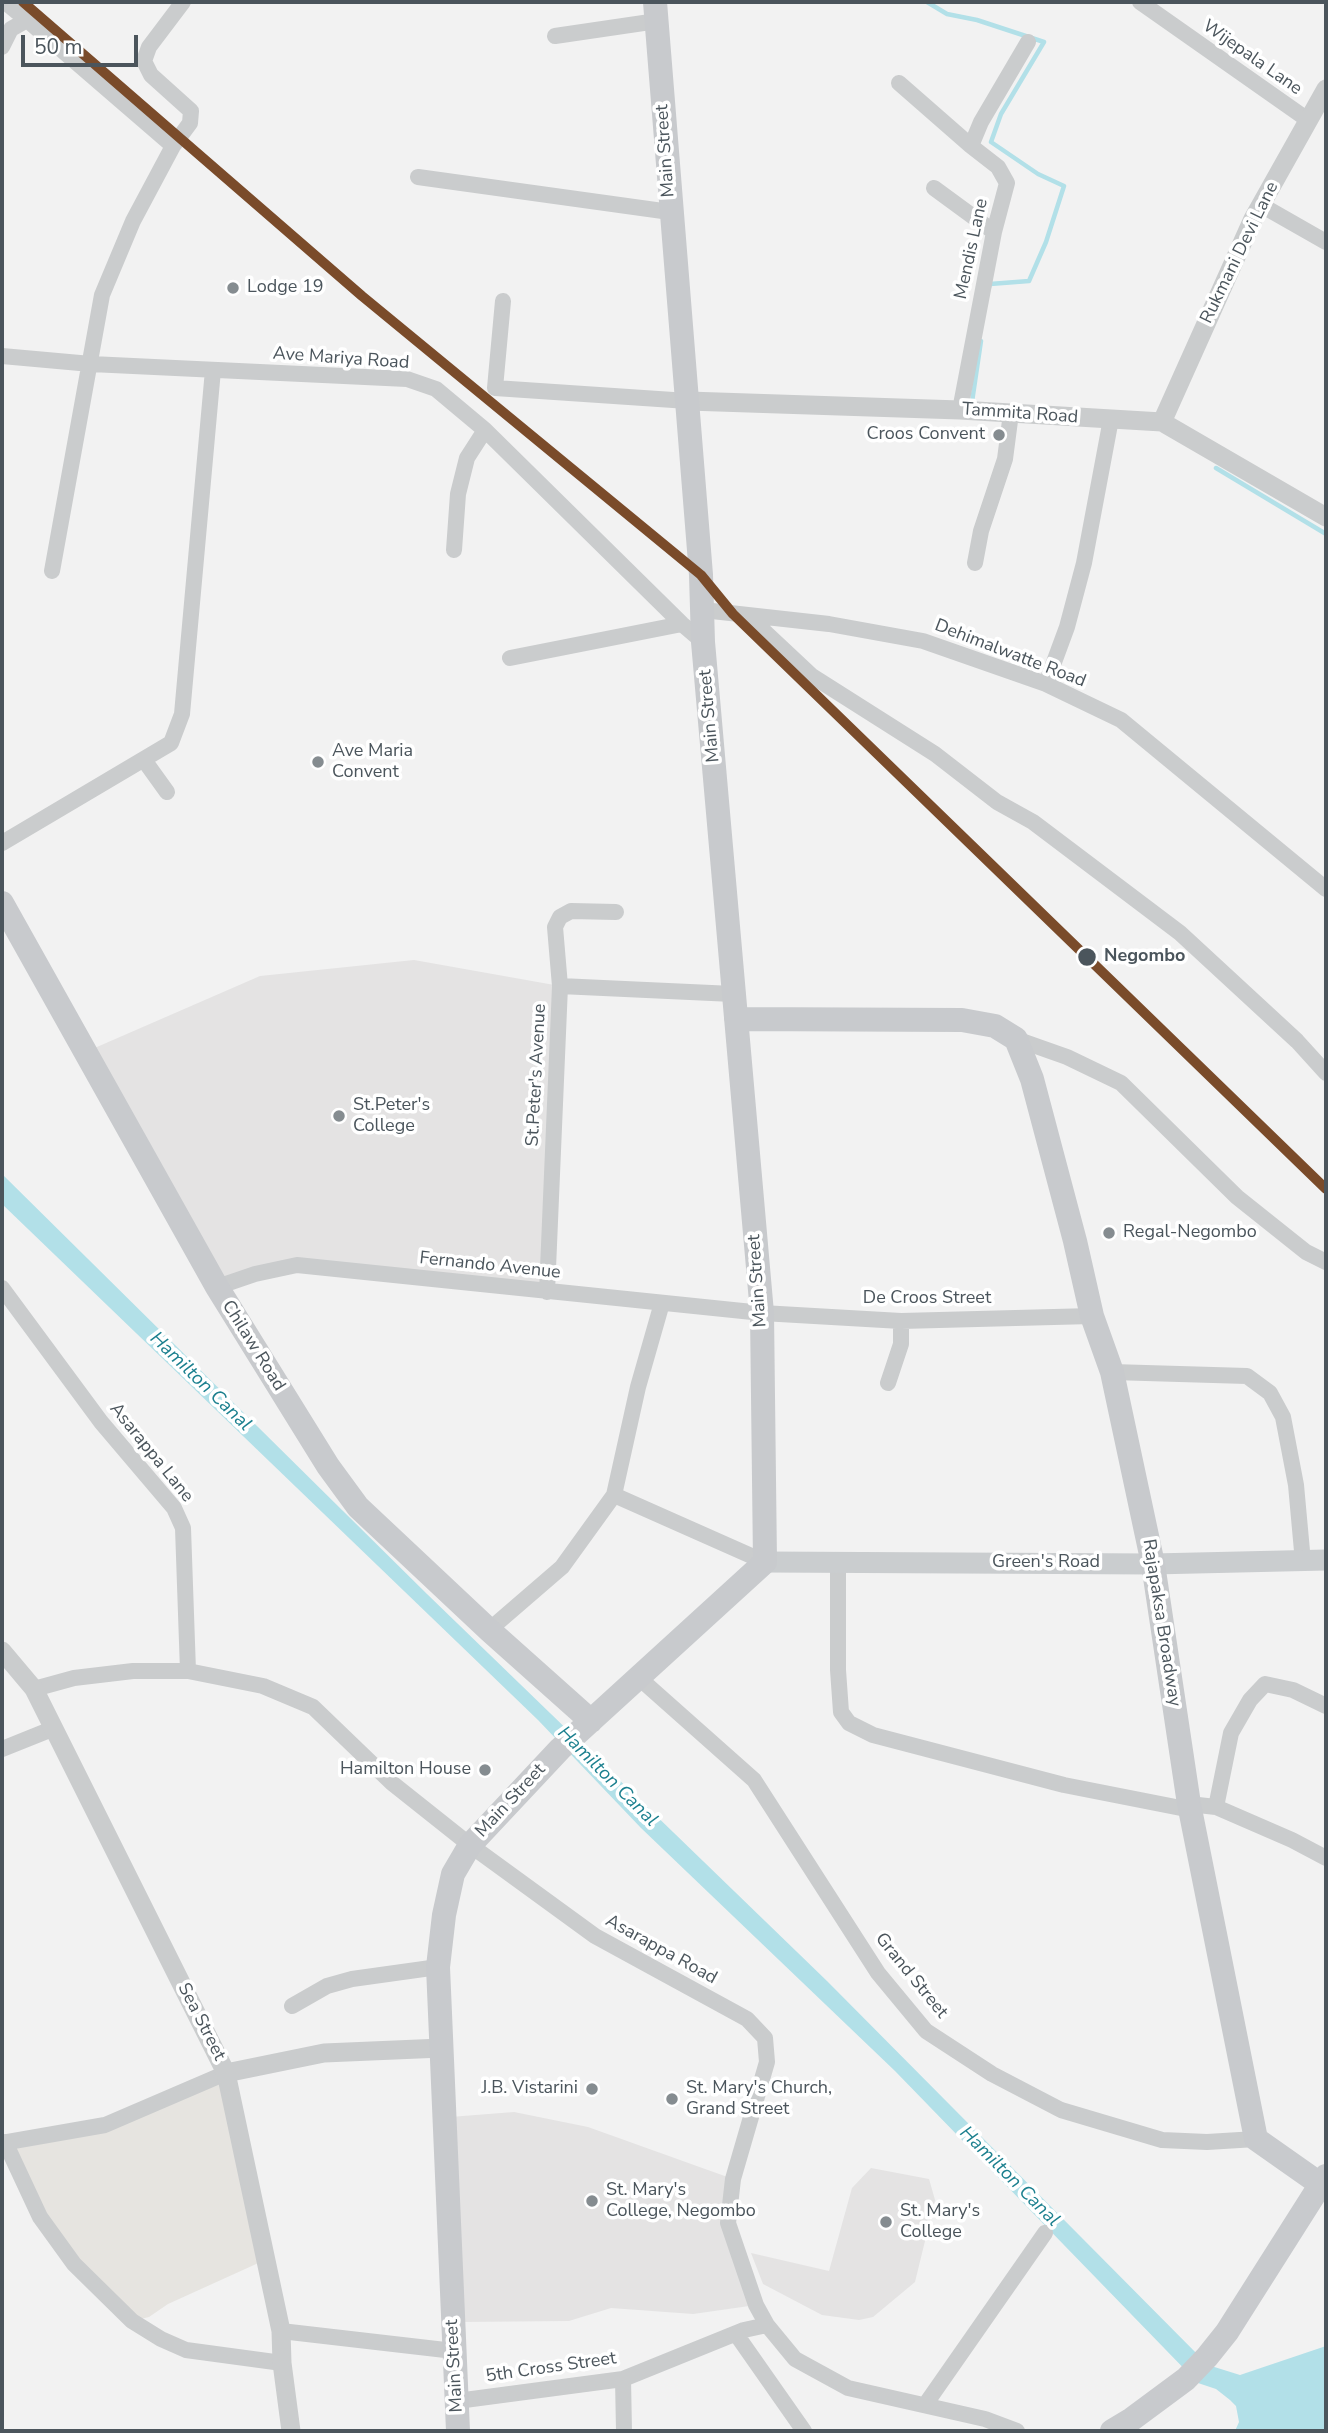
<!DOCTYPE html>
<style>
body{margin:0}
#map{position:relative;width:1328px;height:2433px;overflow:hidden;background:#f2f2f2;font-family:"Nunito Sans",sans-serif}
canvas{display:block}
.frame{position:absolute;inset:0;border:4px solid #4b555c;pointer-events:none}
.scale{position:absolute;left:21px;top:35px;width:117px;height:32px;box-sizing:border-box;border:4px solid #4b555c;border-top:0;padding-left:9px;font-size:21px;line-height:24px;white-space:nowrap;color:#4b555c;-webkit-text-stroke:5px #fff;paint-order:stroke}
</style>
<div id="map">
<canvas width="1328" height="2433"></canvas>
<div class="frame"></div>
<div class="scale">50 m</div>
</div>
<script>
const ctx = document.querySelector('canvas').getContext('2d');
ctx.lineJoin = 'round';
function fill(path, color) {
  ctx.fillStyle = color;
  ctx.fill(path, 'evenodd');
}
function shape(rows) {
  const path = new Path2D();
  for (const r of rows) {
    path.moveTo(r[0], r[1]);
    for (let i = 2; i < r.length; i += 2) path.lineTo(r[i], r[i + 1]);
  }
  return path;
}
function strokePath(path, color, width, dash) {
  ctx.strokeStyle = color;
  ctx.lineWidth = width;
  ctx.lineCap = dash ? 'butt' : 'round';
  ctx.setLineDash(dash || []);
  ctx.stroke(path);
}
function drawText(font, color, halo, rows, align = 'center') {
  ctx.font = font + ' "Nunito Sans",sans-serif';
  ctx.lineWidth = 7;
  ctx.setLineDash([]);
  ctx.textBaseline = 'middle';
  ctx.strokeStyle = halo;
  ctx.fillStyle = color;
  for (const [text, x, y, turn = 0] of rows) {
    ctx.save();
    ctx.translate(x, y);
    ctx.rotate((+turn || 0) * Math.PI / 180);
    ctx.textAlign = isNaN(turn) ? turn : align;
    if (halo) ctx.strokeText(text, 0, 0);
    ctx.fillText(text, 0, 0);
    ctx.restore();
  }
}
fill(shape([
 [226,2073,265,2260,168,2304,149,2317,132,2321,74,2264,5,2142,105,2125]
]), '#e6e4e0');
fill(shape([
 [414,960,560,986,547,1292,297,1265,217,1287,90,1050,260,976],
 [514,2112,588,2127,733,2179,728,2223,756,2305,693,2314,611,2308,569,2321,460,2322,450,2117],
 [871,2168,929,2179,935,2200,915,2282,873,2317,859,2320,822,2315,763,2284,751,2253,829,2271,852,2188]
]), '#e4e3e3');
fill(shape([
 [2,1174,427,1594,827,1981,1208,2365,1240,2375,1326,2346,1326,2431,1235,2431,1239,2422,1236,2406,1230,2400,1216,2389,1198,2383,895,2071,641,1828,538,1720,2,1204]
]), '#b2e0e8');
strokePath(shape([
 [927,2,947,14,977,20,1044,42,1001,114,991,142,1038,174,1064,186,1046,242,1029,281,990,284,989,287],
 [974,402,972,402,981,341],
 [1216,468,1326,534]
]), '#b2e0e8', 4.5);
strokePath(shape([
 [5,2,27,20],
 [1140,2,1308,120],
 [555,36,657,21],
 [2,47,11,29,27,20,173,146],
 [899,83,971,146],
 [418,177,670,212],
 [934,188,994,232],
 [1261,205,1326,242],
 [503,301,495,388,688,401],
 [2,356,91,364,407,379,436,389,485,430,682,624,703,642],
 [960,410,994,232,1007,183,998,167,971,146,981,122,1028,42],
 [454,550,458,494,467,458,485,430],
 [975,563,981,531,1005,459,1011,413],
 [52,571,102,295,133,221,173,146,190,123,191,111,151,75,144,61,149,47,183,2],
 [703,610,829,624,923,641,1046,684,1121,720,1326,889],
 [749,617,812,676,935,754,997,802,1033,822,1180,933,1297,1041,1326,1073],
 [510,658,682,624],
 [1046,684,1067,627,1084,563,1111,419],
 [144,760,167,792],
 [2,843,171,743,182,714,213,370],
 [560,986,733,994],
 [1016,1039,1067,1057,1121,1083,1237,1197,1306,1252,1326,1262],
 [217,1287,255,1274,297,1265,762,1313,901,1321,1092,1316],
 [2,1288,101,1422,174,1508,183,1528,188,1671],
 [547,1292,560,986,555,927,560,917,571,911,616,912],
 [1112,1372,1247,1376,1270,1393,1283,1417,1296,1485,1303,1562],
 [888,1383,901,1344,901,1321],
 [614,1495,765,1562],
 [838,1562,838,1670,841,1712,849,1723,873,1735,1064,1785,1191,1810],
 [489,1630,562,1567,614,1495,638,1387,662,1303],
 [638,1677,754,1780,878,1973,926,2031,992,2074,1061,2110,1162,2140,1207,2142,1256,2139],
 [34,1689,74,1678,133,1671,188,1671,263,1686,313,1707,392,1783,470,1845,595,1936,747,2019,765,2038,767,2062,733,2179,728,2223,756,2305,767,2325,795,2359,848,2388,985,2419,1017,2431],
 [2,1749,52,1729],
 [1189,1804,1216,1807,1292,1840,1326,1858],
 [1216,1807,1231,1733,1250,1700,1265,1684,1293,1690,1326,1706],
 [292,2006,327,1986,352,1979,438,1967],
 [5,2142,40,2217,74,2264,132,2321,161,2339,186,2350,282,2363],
 [2,2143,105,2125,226,2073],
 [281,2331,454,2351],
 [736,2334,804,2431],
 [623,2379,624,2431],
 [457,2401,623,2379,744,2330,767,2325],
 [925,2405,1045,2233]
]), '#cacccd', 16);
strokePath(shape([
 [688,401,960,410,1162,422,1326,517],
 [1162,422,1253,219,1326,89],
 [2,1651,34,1689,226,2073,281,2331,282,2363,291,2431],
 [226,2073,324,2053,442,2048]
]), '#cacccd', 19);
strokePath(shape([
 [765,1562,1153,1564,1326,1560]
]), '#cacdcf', 21);
strokePath(shape([
 [2,903,217,1287,328,1466,358,1507,489,1630,591,1721],
 [736,1019,962,1020,995,1026,1016,1039,1032,1079,1075,1241,1092,1316,1112,1372,1153,1564,1189,1804,1256,2139,1320,2184],
 [458,2431,438,1967,444,1915,453,1874,470,1845,560,1749,765,1562,762,1313,703,642,701,575,655,2],
 [1112,2431,1132,2419,1186,2379,1207,2357,1227,2332,1326,2176]
]), '#c8cacd', 24);
strokePath(shape([
 [23,2,362,296,701,575,733,614,1326,1189]
]), '#7a4b2a', 10);
for (const [x, y, r, color] of [
 [233,288,7,"#858c90"],
 [999,435,7,"#858c90"],
 [318,762,7,"#858c90"],
 [1087,957,10,"#4b555c"],
 [339,1116,7,"#858c90"],
 [1109,1233,7,"#858c90"],
 [485,1770,7,"#858c90"],
 [592,2089,7,"#858c90"],
 [672,2099,7,"#858c90"],
 [592,2201,7,"#858c90"],
 [886,2222,7,"#858c90"]
]) {
  const dot = new Path2D();
  dot.arc(x, y, r, 0, 2 * Math.PI);
  ctx.fillStyle = color;
  ctx.fill(dot);
  strokePath(dot, '#fff', 2.5);
}
drawText('18px', '#4b555c', '#fff', [
 ["Wijepala Lane",1252,58,35],
 ["Main Street",666,151,-94],
 ["Mendis Lane",972,249,-78],
 ["Rukmani Devi Lane",1240,253,-64],
 ["Ave Mariya Road",341,359,4],
 ["Tammita Road",1020,414,4],
 ["Dehimalwatte Road",1010,654,21],
 ["Main Street",710,716,-95],
 ["St.Peter's Avenue",537,1075,-87],
 ["Fernando Avenue",490,1266,6],
 ["Main Street",758,1281,-94],
 ["De Croos Street",927,1299],
 ["Chilaw Road",253,1346,58],
 ["Asarappa Lane",151,1453,51],
 ["Green's Road",1046,1563],
 ["Rajapaksa Broadway",1161,1623,81],
 ["Main Street",511,1801,-47],
 ["Asarappa Road",661,1950,29],
 ["Grand Street",911,1976,51],
 ["Sea Street",201,2022,63],
 ["Main Street",455,2366,-93],
 ["5th Cross Street",551,2368,-8]
]);
drawText('18px', '#4b555c', '#fff', [
 ["Lodge 19",247,288],
 ["Croos Convent",985,435,"right"],
 ["Ave Maria",332,752],
 ["Convent",332,773],
 ["St.Peter's",353,1106],
 ["College",353,1127],
 ["Regal-Negombo",1123,1233],
 ["Hamilton House",471,1770,"right"],
 ["J.B. Vistarini",578,2089,"right"],
 ["St. Mary's Church,",686,2089],
 ["Grand Street",686,2110],
 ["St. Mary's",606,2191],
 ["College, Negombo",606,2212],
 ["St. Mary's",900,2212],
 ["College",900,2233]
], 'left');
drawText('bold 18px', '#4b555c', '#fff', [
 ["Negombo",1104,957]
], 'left');
drawText('italic 19px', '#1c808f', '#fff', [
 ["Hamilton Canal",200,1382,44],
 ["Hamilton Canal",607,1777,45],
 ["Hamilton Canal",1009,2177,45]
]);
</script>
